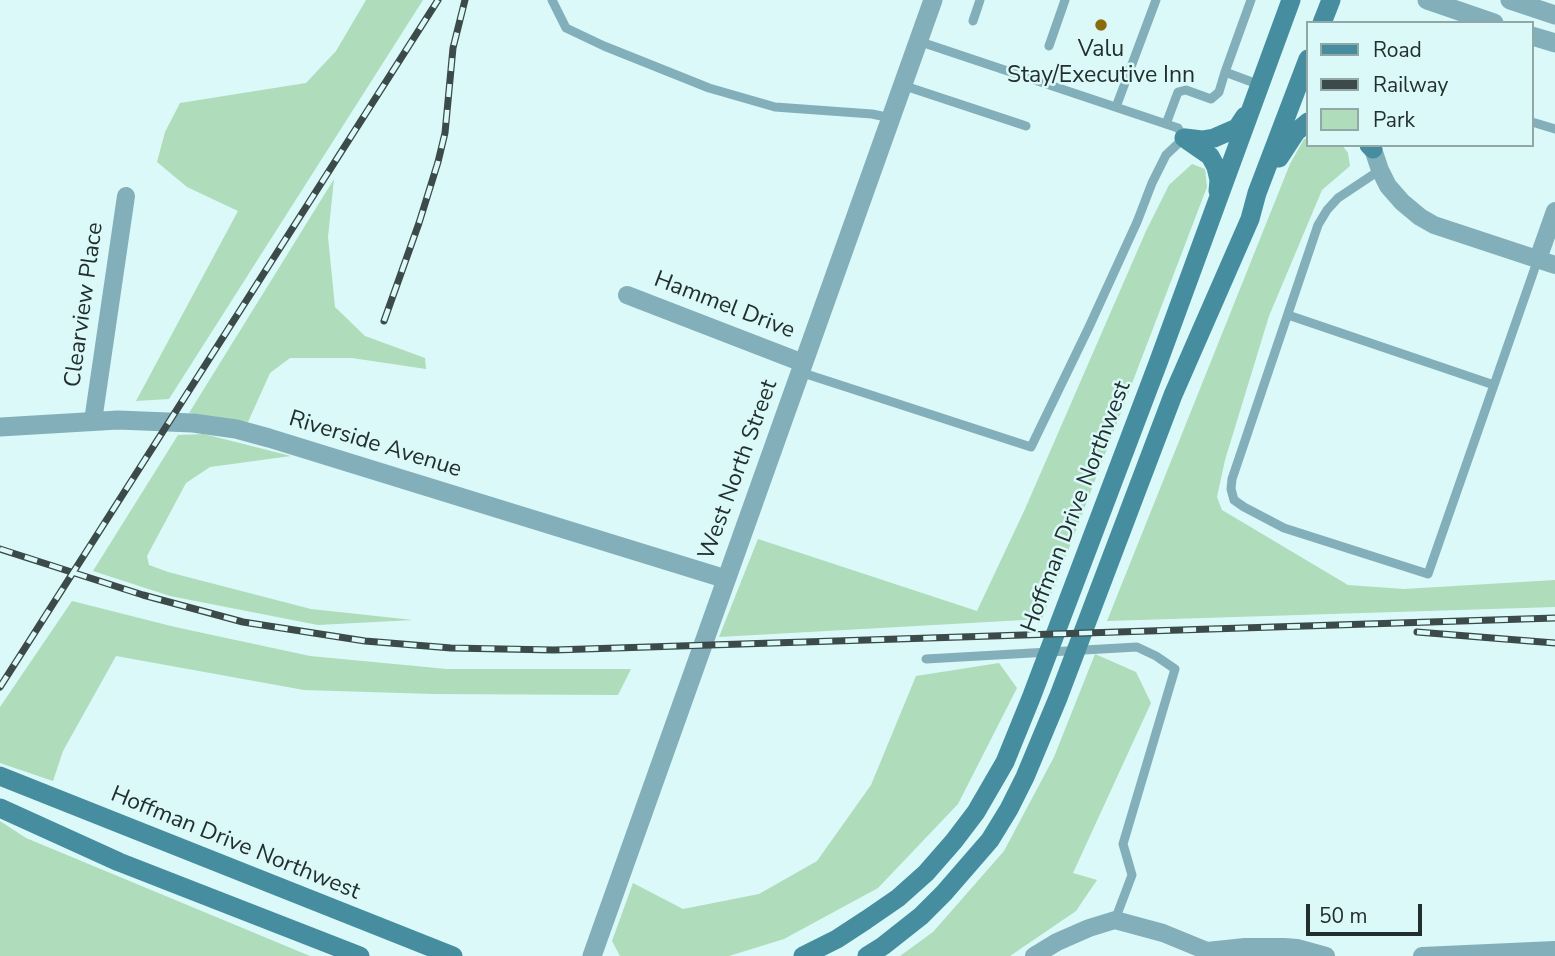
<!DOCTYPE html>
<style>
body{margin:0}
#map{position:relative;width:1555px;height:956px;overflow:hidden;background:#daf9f8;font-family:"Nunito Sans",sans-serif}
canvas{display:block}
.legend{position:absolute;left:1306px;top:21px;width:228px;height:126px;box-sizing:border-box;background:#daf9f8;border:2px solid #91a8a7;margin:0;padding:9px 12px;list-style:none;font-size:21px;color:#232f2e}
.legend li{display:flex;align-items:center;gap:14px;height:35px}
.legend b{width:35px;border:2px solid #91a8a7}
.scale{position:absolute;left:1306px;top:904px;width:116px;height:32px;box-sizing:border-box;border:4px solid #232f2e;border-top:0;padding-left:9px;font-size:21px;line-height:24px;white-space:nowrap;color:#232f2e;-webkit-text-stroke:5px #daf9f8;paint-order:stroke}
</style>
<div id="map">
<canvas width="1555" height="956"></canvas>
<ul class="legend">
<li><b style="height:9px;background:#468e9f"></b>Road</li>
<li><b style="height:9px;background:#3c4a49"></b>Railway</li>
<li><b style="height:19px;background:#afdcba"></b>Park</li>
</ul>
<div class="scale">50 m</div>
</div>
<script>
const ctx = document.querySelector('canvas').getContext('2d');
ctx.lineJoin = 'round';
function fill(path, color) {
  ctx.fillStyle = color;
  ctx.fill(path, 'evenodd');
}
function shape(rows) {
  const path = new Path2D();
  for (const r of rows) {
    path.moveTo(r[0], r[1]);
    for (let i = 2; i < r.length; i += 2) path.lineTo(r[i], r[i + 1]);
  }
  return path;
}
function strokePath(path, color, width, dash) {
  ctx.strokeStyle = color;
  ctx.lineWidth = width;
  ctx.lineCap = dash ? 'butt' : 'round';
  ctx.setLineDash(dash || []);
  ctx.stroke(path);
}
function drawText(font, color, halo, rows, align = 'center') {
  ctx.font = font + ' "Nunito Sans",sans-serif';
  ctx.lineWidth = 5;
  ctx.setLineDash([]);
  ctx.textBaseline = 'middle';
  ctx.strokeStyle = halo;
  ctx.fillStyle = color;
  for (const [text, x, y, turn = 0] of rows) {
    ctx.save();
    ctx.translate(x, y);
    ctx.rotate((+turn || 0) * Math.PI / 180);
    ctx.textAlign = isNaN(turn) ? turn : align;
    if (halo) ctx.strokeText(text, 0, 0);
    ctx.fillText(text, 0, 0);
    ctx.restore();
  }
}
fill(shape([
 [366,0,423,0,169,399,136,401,238,211,187,187,157,162,165,132,180,103,306,83,336,51],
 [1308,138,1308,145,1342,145,1348,153,1350,166,1322,190,1269,316,1225,460,1217,497,1222,510,1348,585,1404,589,1555,580,1555,607,1107,621,1290,164,1304,139],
 [1192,164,1205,169,1207,187,1042,619,719,637,758,539,977,611,1025,509,1146,231,1169,185],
 [334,179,328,237,335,307,365,336,425,358,426,369,352,358,290,358,270,373,248,422,189,413],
 [204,434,291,456,210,467,186,483,147,556,149,565,168,572,311,609,413,620,318,625,170,596,93,571,178,435],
 [72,601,175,627,310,656,447,669,631,669,618,695,433,694,304,690,116,656,63,751,53,781,0,763,0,707],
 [1095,654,1136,672,1151,703,1073,873,1097,880,1076,911,1010,956,900,956,933,932,1004,851,1054,757],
 [999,663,1017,688,958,804,878,888,784,939,729,956,620,956,612,941,633,883,683,909,759,894,817,861,871,785,916,676],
 [0,821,26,838,310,956,0,956]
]), '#afdcba');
strokePath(shape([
 [552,0,566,28,604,46,709,88,775,107,872,114,891,118],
 [1251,0,1225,72,1260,85],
 [973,21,980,0],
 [1049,46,1065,0],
 [902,85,1026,126],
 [1116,107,1156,0],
 [1532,122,1555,129],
 [1166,124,1178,92,1186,90,1211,99,1219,92,1225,72],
 [1380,170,1338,198,1327,210,1318,225,1232,479,1231,489,1234,500,1244,507,1284,528,1428,574,1538,259],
 [1288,315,1494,385],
 [800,372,1031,447,1089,327,1137,222,1152,183,1166,155,1184,138,1178,128,918,41],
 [926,659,1137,647,1156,656,1175,669,1123,844,1132,875,1115,920]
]), '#83afba', 9);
strokePath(shape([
 [1373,149,1380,170,1388,186,1402,202,1420,217,1434,225,1555,265],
 [1538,259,1555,211],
 [627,295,803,363],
 [93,421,126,196],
 [1034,956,1057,942,1089,928,1115,920,1163,933,1207,951,1245,947,1284,947,1297,948,1326,956],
 [1422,956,1555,950]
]), '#83afba', 18);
strokePath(shape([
 [1427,0,1494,23],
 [1510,0,1555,15],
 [1532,36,1555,43],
 [0,427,118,420,193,423,236,429,269,438,726,579],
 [592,956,933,0]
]), '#83afba', 19);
strokePath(shape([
 [1322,23,1331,0],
 [1184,138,1210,156,1216,167,1219,180,1218,191],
 [1185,138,1202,140,1214,138,1237,128,1245,116],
 [1369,145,1373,149],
 [1279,158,1296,132,1308,122],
 [0,776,453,956],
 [0,808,119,862,360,956],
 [803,956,837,939,866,920,898,898,926,873,954,841,976,812,1005,762,1031,698,1158,363,1291,0],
 [867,956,883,946,921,916,944,893,990,840,1009,809,1025,777,1058,698,1173,395,1250,219,1257,193,1308,59]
]), '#468e9f', 19);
const rail = shape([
 [384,321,419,223,438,162,445,133,453,48,465,0],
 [0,549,143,595,243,622,365,641,451,648,554,650,1555,618],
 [1417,632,1555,643],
 [0,687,438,0]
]);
strokePath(rail, '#3c4a49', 7);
strokePath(rail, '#daf9f8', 4.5, [13]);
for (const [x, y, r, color] of [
 [1101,25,7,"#8b6c0c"]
]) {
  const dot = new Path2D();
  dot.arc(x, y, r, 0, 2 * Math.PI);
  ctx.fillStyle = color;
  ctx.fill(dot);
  strokePath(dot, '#daf9f8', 2.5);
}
drawText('23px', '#232f2e', '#daf9f8', [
 ["Valu",1101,50],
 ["Stay/Executive Inn",1101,76]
]);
drawText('23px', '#232f2e', '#daf9f8', [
 ["Clearview Place",85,305,-82],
 ["Hammel Drive",724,306,21],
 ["Riverside Avenue",375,445,17],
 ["West North Street",739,470,-70],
 ["Hoffman Drive Northwest",1077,507,-69],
 ["Hoffman Drive Northwest",235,844,22]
]);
</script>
